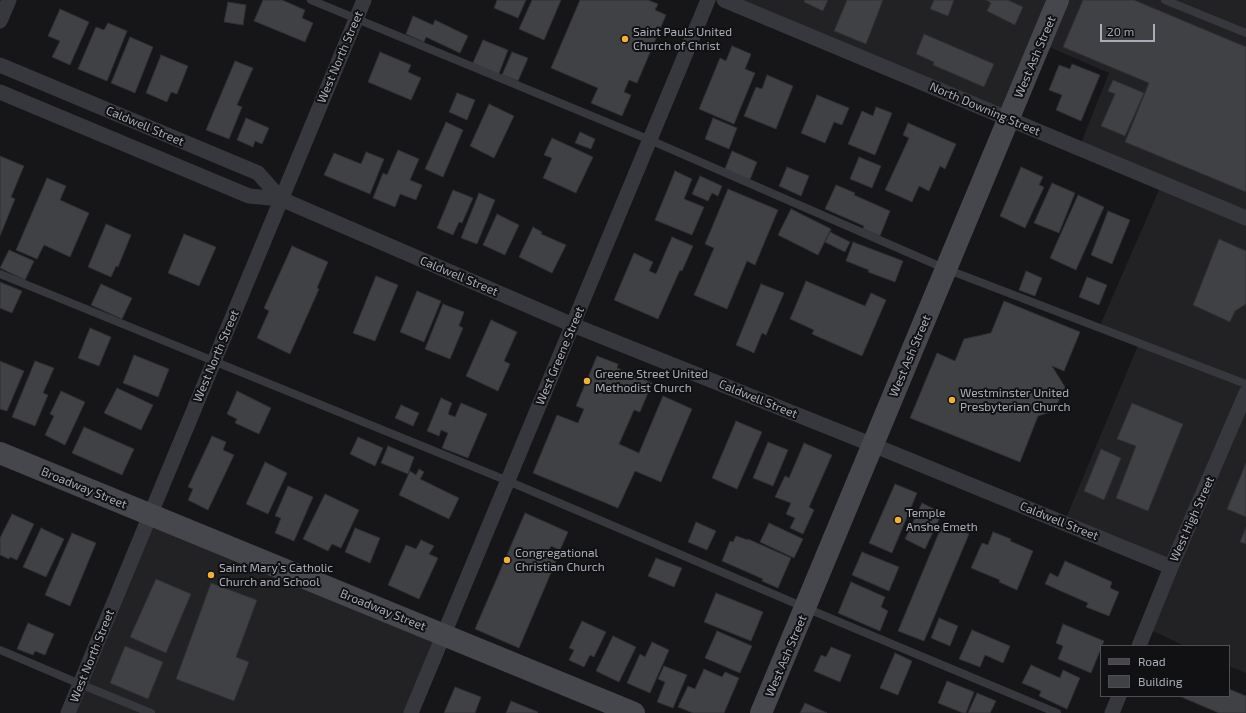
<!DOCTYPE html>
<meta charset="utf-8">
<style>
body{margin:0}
#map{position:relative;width:1246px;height:713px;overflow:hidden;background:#161618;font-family:"Exo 2",sans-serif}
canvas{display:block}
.legend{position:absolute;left:1100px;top:645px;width:130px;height:52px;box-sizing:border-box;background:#111113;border:1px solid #4d4f55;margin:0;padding:5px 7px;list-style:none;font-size:12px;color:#a8adb8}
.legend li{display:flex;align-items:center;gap:8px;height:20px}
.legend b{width:20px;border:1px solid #4d4f55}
.scale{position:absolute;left:1100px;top:24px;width:55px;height:18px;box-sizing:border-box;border:2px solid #a8adb8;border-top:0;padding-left:5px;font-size:12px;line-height:14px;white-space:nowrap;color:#a8adb8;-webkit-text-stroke:3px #111113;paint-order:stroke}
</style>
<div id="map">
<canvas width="1246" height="713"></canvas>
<ul class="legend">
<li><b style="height:5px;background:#45474d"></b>Road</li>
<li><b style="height:11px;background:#404145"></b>Building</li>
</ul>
<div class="scale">20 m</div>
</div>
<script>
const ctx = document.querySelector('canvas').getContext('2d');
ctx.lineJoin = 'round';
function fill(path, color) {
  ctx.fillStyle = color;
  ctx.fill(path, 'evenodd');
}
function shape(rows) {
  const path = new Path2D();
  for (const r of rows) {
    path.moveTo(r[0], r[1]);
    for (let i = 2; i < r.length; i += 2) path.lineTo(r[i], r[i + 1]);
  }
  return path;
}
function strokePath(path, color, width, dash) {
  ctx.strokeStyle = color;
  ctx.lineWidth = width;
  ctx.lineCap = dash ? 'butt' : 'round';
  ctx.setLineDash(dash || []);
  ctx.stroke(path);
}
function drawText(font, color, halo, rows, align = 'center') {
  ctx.font = font + ' "Exo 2",sans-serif';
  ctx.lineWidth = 4;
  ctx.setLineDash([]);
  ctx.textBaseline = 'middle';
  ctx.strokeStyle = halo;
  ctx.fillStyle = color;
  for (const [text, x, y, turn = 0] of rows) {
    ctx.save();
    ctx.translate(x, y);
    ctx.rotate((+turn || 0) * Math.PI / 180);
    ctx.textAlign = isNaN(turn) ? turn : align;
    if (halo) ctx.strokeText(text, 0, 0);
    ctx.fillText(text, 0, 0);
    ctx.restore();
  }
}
fill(shape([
 [724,0,1246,0,1246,673,1229,666,1229,646,1185,646,1146,628,1171,567,1064,523,1139,343,1099,328,1162,183,1079,148,1109,73,1040,43,1009,119],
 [150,515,444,635,411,713,68,713]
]), '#222225');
const building = shape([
 [263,0,282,0,305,10,302,18,313,23,305,42,254,21,263,0],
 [497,0,526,0,518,18,494,8,497,0],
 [532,0,561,0,544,40,519,29,532,0],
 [580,0,648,0,658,4,655,10,666,15,637,83,629,80,624,92,631,95,622,116,591,103,598,88,551,68,580,0],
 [805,0,828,0,823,11,804,2,805,0],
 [847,0,883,0,866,44,834,31,847,0],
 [934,0,954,0,948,16,930,9,934,0],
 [986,0,1008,0,1023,7,1015,25,987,11,991,3,986,0],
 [1083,0,1134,0,1246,47,1246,192,1125,142,1149,83,1063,47,1083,0],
 [228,2,246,5,243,25,224,22,228,2],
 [60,9,89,22,70,65,52,57,60,41,48,36,60,9],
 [413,16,433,25,435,20,468,36,460,53,426,37,424,42,406,34,413,16],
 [108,23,127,31,107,81,78,69,96,27,104,30,108,23],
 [924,34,994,64,984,87,933,65,934,62,916,54,924,34],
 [130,37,153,47,135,93,111,83,130,37],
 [483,40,508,50,498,76,472,65,483,40],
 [732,46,751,54,745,69,755,73,734,124,699,109,720,58,726,61,732,46],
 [380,52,411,65,408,72,421,78,411,100,368,82,380,52],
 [512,52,528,58,518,81,502,75,512,52],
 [161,55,188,66,177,94,171,92,167,102,146,93,161,55],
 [235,61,253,68,237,105,242,107,229,139,206,130,235,61],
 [1072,64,1100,75,1081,121,1056,110,1062,95,1049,90,1059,65,1070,69,1072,64],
 [767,75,793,86,776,129,744,116,756,87,762,89,767,75],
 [1113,80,1144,93,1125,136,1101,126,1115,94,1108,91,1113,80],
 [457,93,475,100,467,120,449,112,457,93],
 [817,95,849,108,842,125,834,122,825,143,801,133,817,95],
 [489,104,514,116,494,158,470,146,489,104],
 [876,107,892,113,875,155,848,144,862,111,873,116,876,107],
 [246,118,269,128,262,144,255,141,253,147,237,140,246,118],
 [713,118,737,128,729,149,705,139,713,118],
 [446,122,463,130,443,177,425,169,446,122],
 [908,123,956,144,945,169,940,166,929,191,919,186,912,202,885,190,909,138,903,135,908,123],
 [580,132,595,139,591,149,575,143,580,132],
 [552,138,593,157,576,193,543,178,552,158,544,155,552,138],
 [398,150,419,159,410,180,422,185,416,200,400,194,395,207,373,198,383,173,387,175,398,150],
 [732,151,757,162,749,182,724,171,732,151],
 [366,152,384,159,370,194,324,175,334,153,361,164,366,152],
 [0,156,24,166,11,197,15,199,0,236,0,156],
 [859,157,881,166,872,188,850,179,859,157],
 [787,167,809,176,801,196,779,186,787,167],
 [1021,167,1043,177,1039,185,1044,187,1025,228,1000,216,1021,167],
 [675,171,692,179,684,199,704,207,692,235,655,220,675,171],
 [700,176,722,186,718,196,712,193,708,201,692,194,700,176],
 [47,178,66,186,60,200,89,213,70,257,44,245,37,259,16,250,47,178],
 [1052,183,1075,193,1059,233,1034,223,1052,183],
 [836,185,855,193,854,195,890,211,880,236,863,229,864,226,825,209,836,185],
 [728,189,778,210,755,265,747,261,727,309,694,295,714,248,705,244,728,189],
 [453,190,473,198,462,223,459,222,453,235,437,228,453,190],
 [479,193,495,200,477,244,461,238,479,193],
 [1078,195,1104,207,1076,270,1050,258,1078,195],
 [791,209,831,229,818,255,778,235,791,209],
 [1108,211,1130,220,1112,264,1091,255,1108,211],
 [497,214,519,225,505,255,483,245,497,214],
 [106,224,131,235,118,267,116,266,111,277,88,267,106,224],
 [533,227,542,232,541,234,566,245,552,273,519,257,533,227],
 [830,232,850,242,845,252,825,242,830,232],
 [184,234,216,247,199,286,168,273,184,234],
 [672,237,693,246,682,271,680,270,658,319,614,300,634,253,653,262,649,271,656,274,672,237],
 [1219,239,1246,251,1246,304,1235,311,1230,322,1193,305,1219,239],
 [853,242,903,261,895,282,868,272,869,270,846,261,853,242],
 [292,246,328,262,317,288,319,289,290,354,257,338,269,311,264,308,292,246],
 [9,250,34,261,25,280,0,268,9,250],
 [1026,271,1042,278,1035,296,1019,290,1026,271],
 [376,276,398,285,375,341,353,333,376,276],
 [1087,277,1107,285,1099,305,1079,297,1087,277],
 [806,281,865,306,871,293,886,300,862,356,812,334,814,330,790,319,806,281],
 [0,282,22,291,12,313,0,308,0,282],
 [101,284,132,298,122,319,91,305,101,284],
 [761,284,784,293,766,335,762,333,754,353,736,345,761,284],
 [417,291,441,301,424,342,400,332,417,291],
 [1004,301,1080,332,1064,371,1052,366,1065,387,1054,411,1038,416,1020,462,910,418,937,353,955,361,964,339,991,333,1004,301],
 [443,304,464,312,459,326,463,328,450,359,425,349,443,304],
 [491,320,517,332,504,361,510,364,498,391,466,376,491,320],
 [90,328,111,337,99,366,78,358,90,328],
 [134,355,169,369,158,397,123,383,134,355],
 [597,356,618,364,617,368,652,383,640,412,634,410,619,444,639,453,663,396,692,409,661,482,635,471,618,508,533,473,557,415,578,423,584,409,576,406,597,356],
 [0,361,24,371,7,411,0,409,0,361],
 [35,361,54,368,43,393,48,395,35,426,12,417,35,361],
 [117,388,153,405,141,430,104,413,117,388],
 [61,391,85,402,65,445,45,435,54,416,50,414,61,391],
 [237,391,271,408,259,434,235,423,237,419,227,414,237,391],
 [441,398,452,403,448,414,455,417,461,403,487,414,468,458,442,448,448,433,441,430,439,436,427,431,441,398],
 [1132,403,1183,424,1148,511,1116,498,1136,446,1117,439,1132,403],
 [401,405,419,413,413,426,395,418,401,405],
 [736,421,762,432,737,489,712,478,736,421],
 [84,427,134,449,122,475,72,453,84,427],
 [212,436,226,442,223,450,234,455,208,510,188,500,193,489,188,487,212,436],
 [358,437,383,448,375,466,350,454,358,437],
 [768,442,788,450,773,486,753,478,768,442],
 [804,443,832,455,809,507,814,510,803,534,790,528,795,518,786,514,791,503,775,497,785,476,789,478,804,443],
 [388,446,414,457,408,474,381,463,388,446],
 [1101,449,1121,458,1104,500,1084,491,1101,449],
 [265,462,287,473,268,514,246,504,265,462],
 [1246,463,1246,517,1227,509,1246,463],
 [419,469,424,472,420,479,459,498,449,519,399,495,410,471,416,475,419,469],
 [895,484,917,493,892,553,869,543,895,484],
 [288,486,313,497,294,541,275,533,281,518,275,516,288,486],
 [325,494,359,510,341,548,332,544,328,551,303,539,325,494],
 [922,503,942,513,925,549,905,539,922,503],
 [525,513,568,532,560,550,551,546,546,557,556,561,519,648,475,629,525,513],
 [12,514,34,524,17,560,10,557,9,559,0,555,0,538,12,514],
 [696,522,716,531,707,550,688,542,696,522],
 [769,523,803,539,794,558,760,542,769,523],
 [943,523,969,534,924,641,898,631,943,523],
 [1246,527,1246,544,1240,542,1246,527],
 [41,528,64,539,46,577,23,567,41,528],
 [355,528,380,538,370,563,345,552,355,528],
 [993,532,1011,539,1010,541,1033,551,1017,590,999,582,1000,580,971,568,982,543,988,545,993,532],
 [72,533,96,543,70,606,45,595,72,533],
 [736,536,748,540,748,539,791,558,778,588,762,581,763,579,722,561,730,541,733,542,736,536],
 [421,540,434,546,429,554,438,558,419,599,388,585,406,545,416,549,421,540],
 [862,552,899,567,889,591,852,575,862,552],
 [656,558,682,568,674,587,648,576,656,558],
 [1065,561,1112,582,1110,588,1119,592,1109,616,1086,607,1088,603,1045,584,1050,573,1058,577,1065,561],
 [156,579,191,594,166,653,130,637,156,579],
 [851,582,885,597,881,607,888,611,880,631,838,613,851,582],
 [211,583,257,600,236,657,249,662,234,701,176,679,211,583],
 [716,593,763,612,751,641,704,622,716,593],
 [939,618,958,626,950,646,931,638,939,618],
 [582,621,606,632,594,657,590,655,584,667,569,660,574,650,569,648,582,621],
 [28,623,54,634,45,655,35,651,33,655,17,649,28,623],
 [1063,624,1104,641,1091,673,1058,659,1063,646,1056,643,1063,624],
 [972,630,1010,646,1003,663,985,655,980,667,959,659,972,630],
 [717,631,752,646,740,673,705,658,717,631],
 [613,636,636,647,619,682,596,671,613,636],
 [652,642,669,650,650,693,627,683,640,654,645,657,652,642],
 [125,646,163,662,148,699,110,683,125,646],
 [831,647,851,655,840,682,814,671,821,655,826,657,831,647],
 [895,653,912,661,898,695,880,688,895,653],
 [1031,665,1060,678,1063,670,1080,678,1067,709,1039,696,1041,691,1022,683,1031,665],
 [664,666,687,675,673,708,657,702,665,682,658,679,664,666],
 [704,669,722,677,725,672,739,678,724,713,693,713,678,707,688,686,695,689,704,669],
 [947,681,974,692,966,713,963,713,938,703,947,681],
 [455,687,481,697,475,713,444,713,455,687],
 [1229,689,1246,696,1246,713,1219,713,1179,696,1229,696,1229,689],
 [977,693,996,701,990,713,968,713,977,693],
 [511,701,538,712,537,713,506,713,511,701],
 [805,703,827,713,800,713,805,703]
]);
fill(building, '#404145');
strokePath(building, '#303034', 1);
strokePath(shape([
 [311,0,650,140,946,269,1246,384],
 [1165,0,1246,33],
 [0,274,508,481,806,608,1057,713],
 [0,650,80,684,151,713]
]), '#37383d', 8);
strokePath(shape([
 [724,0,1246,218],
 [0,21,9,0],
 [0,65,258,173,281,199],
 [0,92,249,196,281,199,573,325,873,445,1171,567],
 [1139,646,1171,567,1246,393],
 [68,713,364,0],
 [411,713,708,0],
 [1112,713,1119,696]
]), '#37383d', 15);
strokePath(shape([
 [0,453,634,713],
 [761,713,1058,0]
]), '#45474d', 22);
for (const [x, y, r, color] of [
 [625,39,4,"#f2b134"],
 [587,381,4,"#f2b134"],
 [952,400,4,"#f2b134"],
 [898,520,4,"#f2b134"],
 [507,560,4,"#f2b134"],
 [211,575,4,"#f2b134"]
]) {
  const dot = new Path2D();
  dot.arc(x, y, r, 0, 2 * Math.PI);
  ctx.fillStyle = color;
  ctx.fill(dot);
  strokePath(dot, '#111113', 1.5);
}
drawText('12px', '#a8adb8', '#111113', [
 ["Saint Pauls United",633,32],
 ["Church of Christ",633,46],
 ["Greene Street United",595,374],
 ["Methodist Church",595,388],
 ["Westminster United",960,393],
 ["Presbyterian Church",960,407],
 ["Temple",906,513],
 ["Anshe Emeth",906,527],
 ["Congregational",515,553],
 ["Christian Church",515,567],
 ["Saint Mary’s Catholic",219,568],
 ["Church and School",219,582]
], 'left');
drawText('12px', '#a8adb8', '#111113', [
 ["West North Street",340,57,-67],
 ["West Ash Street",1035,57,-67],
 ["North Downing Street",985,109,23],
 ["Caldwell Street",145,126,23],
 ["Caldwell Street",459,276,23],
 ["West North Street",216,356,-67],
 ["West Greene Street",560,356,-67],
 ["West Ash Street",910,356,-67],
 ["Caldwell Street",758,399,22],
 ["Broadway Street",84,488,22],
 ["West High Street",1192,519,-66],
 ["Caldwell Street",1059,521,22],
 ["Broadway Street",383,610,22],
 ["West North Street",92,656,-68],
 ["West Ash Street",786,656,-67]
]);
</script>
